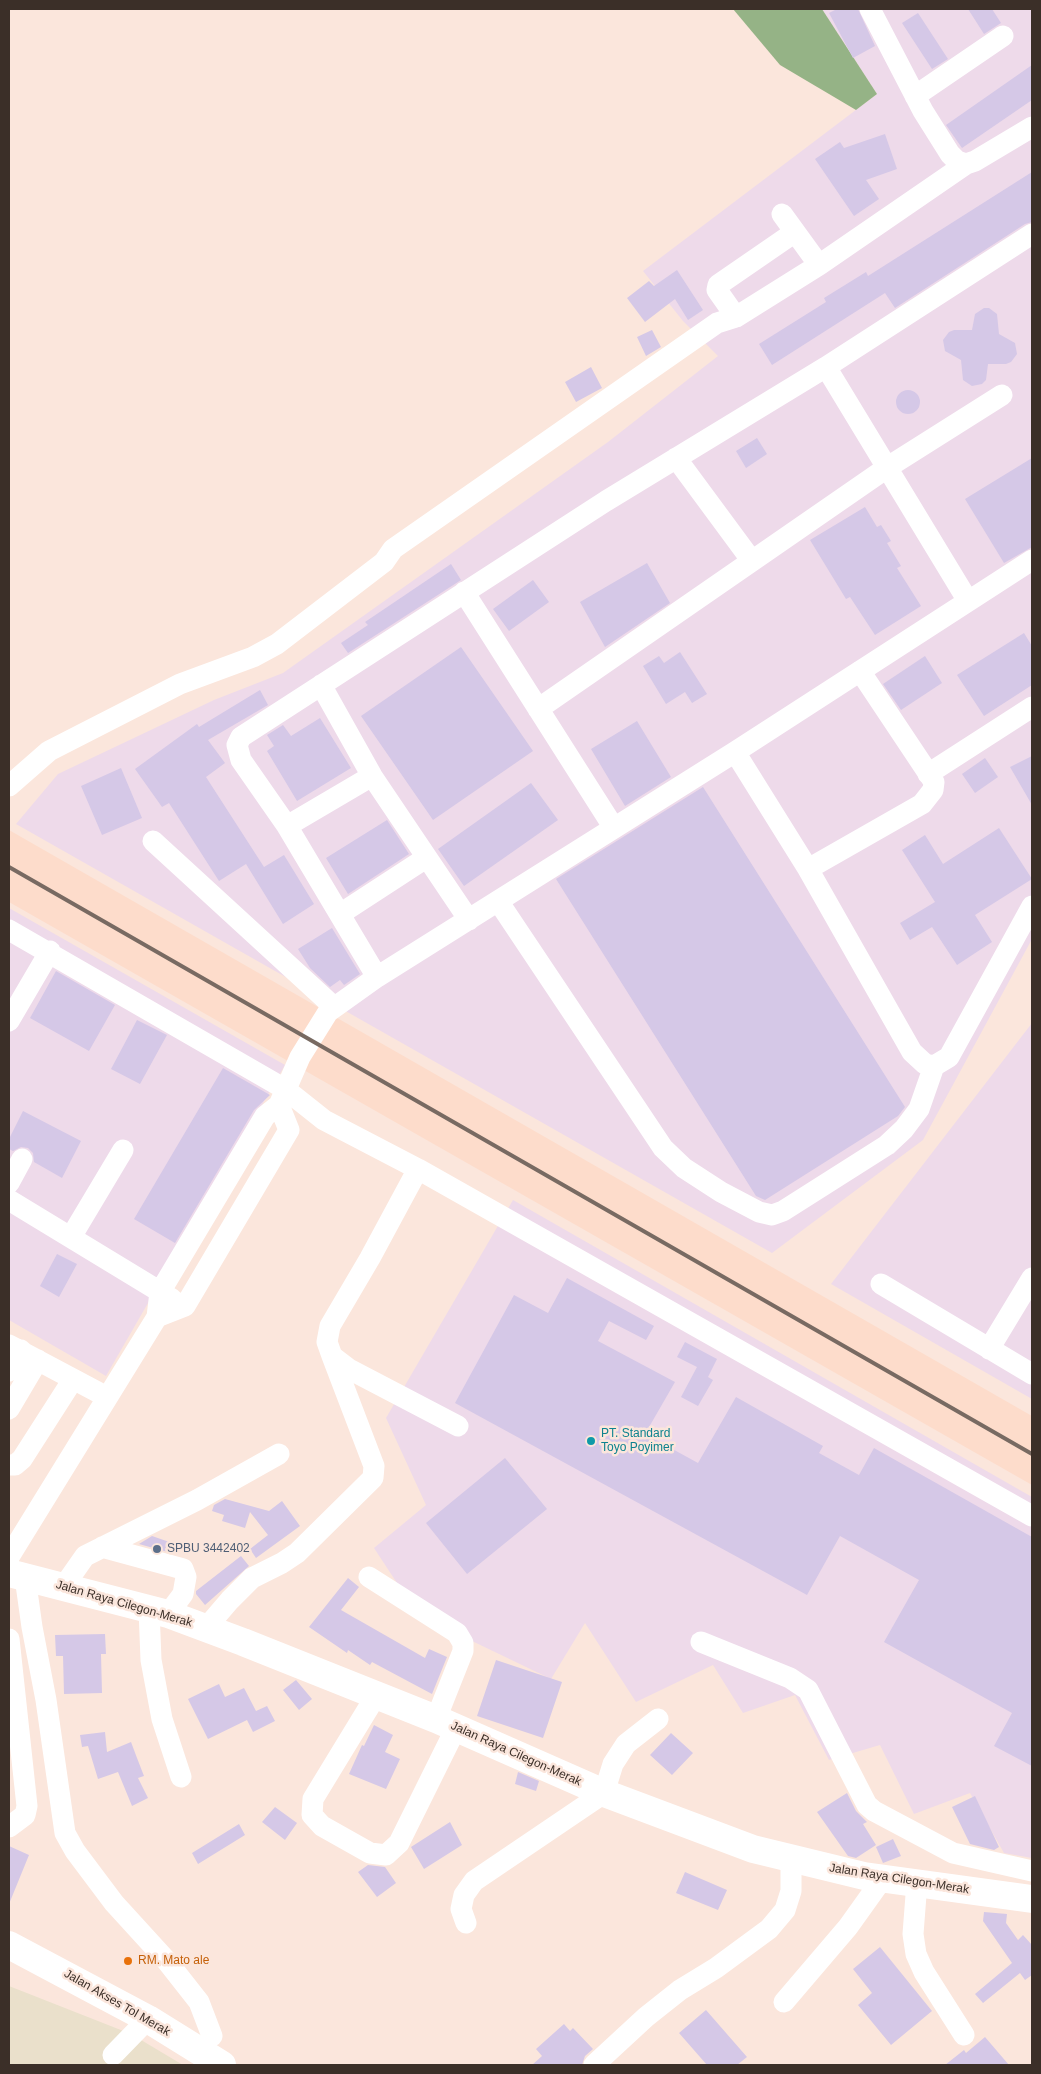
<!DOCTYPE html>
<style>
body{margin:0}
#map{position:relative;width:1041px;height:2074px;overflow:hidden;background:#fbe6dc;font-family:Helvetica,sans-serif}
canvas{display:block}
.frame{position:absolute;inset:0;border:10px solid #3b2f28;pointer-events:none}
</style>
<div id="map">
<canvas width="1041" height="2074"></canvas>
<div class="frame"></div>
</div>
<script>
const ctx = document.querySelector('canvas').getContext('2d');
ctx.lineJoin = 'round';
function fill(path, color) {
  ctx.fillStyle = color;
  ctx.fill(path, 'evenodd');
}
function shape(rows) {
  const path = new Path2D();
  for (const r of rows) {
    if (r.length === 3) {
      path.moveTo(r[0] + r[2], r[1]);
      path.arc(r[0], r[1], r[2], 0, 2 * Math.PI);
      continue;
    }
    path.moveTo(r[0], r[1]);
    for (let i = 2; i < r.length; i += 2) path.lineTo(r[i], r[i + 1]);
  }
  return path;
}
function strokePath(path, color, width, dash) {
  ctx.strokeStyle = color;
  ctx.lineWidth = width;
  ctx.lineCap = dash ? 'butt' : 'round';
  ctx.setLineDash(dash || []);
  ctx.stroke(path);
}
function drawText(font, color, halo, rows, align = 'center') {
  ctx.font = font + ' Helvetica,sans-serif';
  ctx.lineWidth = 5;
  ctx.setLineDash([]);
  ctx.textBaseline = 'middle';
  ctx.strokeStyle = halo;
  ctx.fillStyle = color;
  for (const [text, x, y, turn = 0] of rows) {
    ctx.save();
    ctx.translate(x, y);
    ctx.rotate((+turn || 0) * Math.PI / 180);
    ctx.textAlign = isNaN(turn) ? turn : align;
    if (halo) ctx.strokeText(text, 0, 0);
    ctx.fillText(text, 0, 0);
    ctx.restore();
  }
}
fill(shape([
 [9,1986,131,2034,183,2065,9,2065]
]), '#eae0cb');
fill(shape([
 [822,9,1032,9,1032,939,923,1140,772,1253,16,824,58,774,214,700,283,673,608,442,718,356,683,321,643,271,877,94],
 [9,908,285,1065,106,1376,9,1320],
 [1032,1023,1032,1399,831,1284],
 [513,1200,1032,1497,1032,1858,1004,1853,970,1793,914,1814,880,1745,829,1760,795,1695,743,1713,713,1665,636,1702,585,1623,551,1679,418,1615,374,1548,426,1505,386,1418]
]), '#eedaea');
fill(shape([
 [9,830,1032,1416,1032,1485,9,902]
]), '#fddccb');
fill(shape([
 [733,9,822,9,877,94,856,110,780,65]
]), '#95b386');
fill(shape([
 [837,9,858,9,875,46,853,58,829,13],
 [968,9,992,9,1001,23,984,34],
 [918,13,948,59,932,69,902,23],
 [1032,65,1032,100,962,148,946,125],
 [885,134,897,169,866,180,879,199,854,216,815,159,840,142,844,148],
 [1032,172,1032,222,1025,224,895,308,885,293,772,365,759,344,826,302,824,298,866,272,868,276],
 [677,270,703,310,688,320,675,299,645,322,627,298,649,281,654,286],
 [984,308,989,308,997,314,999,334,1015,343,1017,354,1011,362,1006,364,988,364,986,380,982,384,972,386,963,380,961,360,945,351,943,340,949,332,954,330,972,330,975,314],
 [652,330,661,347,646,356,637,337],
 [591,367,602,388,576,402,565,382],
 [908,402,12],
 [757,438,767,454,746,468,736,451],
 [1032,458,1032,547,1004,563,965,499],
 [865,507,877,527,881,525,891,541,887,543,901,566,897,568,921,606,875,635,850,597,846,599,810,540],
 [647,563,670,603,605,647,580,602],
 [451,564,461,580,348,653,341,643,368,625,365,622],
 [533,580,549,602,509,631,493,609],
 [1024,633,1032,646,1032,685,984,716,957,675],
 [461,647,533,751,433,820,361,716],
 [680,652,707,694,692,703,685,692,666,704,643,666,659,656,664,663],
 [925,656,942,683,901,710,883,684],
 [260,690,268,705,208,740,225,763,206,777,264,867,284,855,314,904,283,924,246,864,219,881,169,803,162,807,135,769,197,724,199,727],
 [320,718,351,768,297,801,267,751,274,746,267,735,283,725,291,736],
 [637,721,671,777,625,806,591,749],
 [1032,756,1032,805,1010,767],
 [985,758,998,777,975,793,962,774],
 [121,768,142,818,102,835,81,786],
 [531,783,558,820,464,886,438,849],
 [703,787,905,1107,898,1116,765,1200,756,1196,556,879],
 [387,820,409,854,348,894,326,858],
 [999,828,1032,879,975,915,992,942,957,965,932,927,910,940,900,923,935,902,902,850,925,835,943,864],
 [332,928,360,974,344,985,340,980,330,987,310,968,298,949],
 [56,971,115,1005,89,1051,30,1018],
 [137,1020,167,1035,140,1084,111,1069],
 [223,1068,270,1095,254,1110,175,1243,134,1219],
 [23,1111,81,1141,62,1178,34,1162,33,1153,28,1148,21,1147,13,1151,9,1149,9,1139],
 [57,1254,77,1264,59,1297,40,1286],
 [567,1278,654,1326,646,1340,609,1321,598,1341,675,1382,645,1434,698,1463,736,1397,823,1446,819,1453,859,1475,874,1448,1032,1537,1032,1766,994,1746,1012,1713,884,1642,919,1580,840,1536,807,1595,455,1403,514,1295,548,1313],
 [685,1342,717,1359,708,1377,713,1380,698,1406,681,1397,697,1367,677,1357],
 [505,1458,547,1509,467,1574,426,1523],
 [225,1499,269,1511,282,1501,300,1526,256,1558,250,1549,268,1535,250,1512,245,1528,222,1521,224,1515,212,1511,214,1505],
 [152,1536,178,1545,175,1554,139,1544],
 [241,1556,249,1566,205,1605,196,1594,196,1591],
 [348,1578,359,1587,341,1610,425,1658,429,1649,447,1657,432,1694,372,1662,370,1665,348,1650,347,1653,309,1627],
 [105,1634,106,1654,101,1654,102,1693,64,1694,63,1656,56,1656,55,1635],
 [496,1660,562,1682,543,1738,477,1716],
 [296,1680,312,1699,299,1710,283,1690],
 [219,1684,225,1697,244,1688,256,1711,267,1706,275,1721,253,1732,247,1720,208,1739,188,1699],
 [374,1725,393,1735,385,1752,400,1759,386,1789,349,1774,362,1745,364,1746],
 [105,1732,107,1752,131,1742,137,1758,144,1776,138,1778,148,1798,132,1806,118,1772,98,1779,88,1746,82,1747,80,1735],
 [671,1733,693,1753,672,1775,650,1755],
 [518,1772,539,1781,536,1791,515,1784],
 [847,1793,856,1811,867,1822,863,1824,876,1845,856,1858,848,1856,817,1812],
 [975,1796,999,1847,994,1850,970,1844,952,1807],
 [275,1807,297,1823,285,1840,262,1822],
 [450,1822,462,1845,424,1869,411,1847],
 [239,1824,245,1835,198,1864,192,1853],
 [893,1839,901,1856,883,1863,876,1847],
 [9,1846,29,1855,9,1904],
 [368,1865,385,1867,396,1883,377,1897,358,1872],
 [685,1872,727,1890,718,1910,676,1893],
 [984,1912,1007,1914,1006,1923,1018,1940,1023,1935,1032,1945,1032,1975,1025,1980,1020,1973,983,2003,975,1994,1012,1963,983,1921],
 [880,1947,932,2011,891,2045,858,2005,872,1993,853,1969],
 [706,2010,747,2057,737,2065,707,2065,679,2033],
 [564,2024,570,2031,573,2028,593,2049,585,2056,582,2065,532,2065,542,2056,536,2049],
 [985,2037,1009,2065,945,2065,964,2050,966,2053]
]), '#d5c8e7');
strokePath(shape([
 [870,9,923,111,950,154,957,161,966,164,975,161,1032,127],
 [915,96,1003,36],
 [782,214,819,265],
 [736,317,717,290,718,285,795,232],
 [826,367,1032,234],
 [676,458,752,561],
 [464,592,614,828],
 [321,685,372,776,469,920],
 [538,709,888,467,1002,395],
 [735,752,808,869,912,1052,925,1064,934,1066,949,1057,1032,906],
 [928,774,1032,707],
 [9,786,49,751,180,684,253,657,277,644,384,562,393,549,717,323,736,317,819,265,966,164],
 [287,826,372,776],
 [153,841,334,1007],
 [808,869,922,804,933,790,934,782,860,671],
 [498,901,663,1148,684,1168,721,1192,759,1212,772,1215,783,1211,887,1145,904,1129,919,1109,934,1066],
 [340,914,426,858],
 [9,930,285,1089,324,1120,418,1169,1032,1516],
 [377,977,287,826,241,760,237,745,241,737,606,501,826,367,968,601],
 [9,1021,50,951],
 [418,1169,370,1258,330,1326,327,1342,332,1356,349,1369,458,1426],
 [9,1183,22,1159],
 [9,1200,172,1299],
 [71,1237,123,1150],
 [881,1284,1032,1374],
 [157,1317,185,1306,289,1130,279,1105],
 [9,1345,107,1397],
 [989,1349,1032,1278],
 [9,1371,21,1350],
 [9,1409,38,1360],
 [9,1465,15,1465,22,1459,72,1381],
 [102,1547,183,1569,186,1577,183,1594,168,1614],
 [9,1557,157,1317,160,1292,265,1116,279,1105,300,1057,328,1012,377,977,735,752,1032,560],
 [25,1577,32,1627,46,1700,65,1833,75,1851,114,1903,166,1960,199,2002,212,2036],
 [369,1577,457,1633,463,1643,463,1651,436,1719],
 [64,1586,85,1556,197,1500,279,1454],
 [149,1609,151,1660,162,1719,181,1777],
 [206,1628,230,1600,252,1578,282,1563,297,1553,373,1478,374,1466,332,1356],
 [9,1639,27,1806,25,1815,9,1827],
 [701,1642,790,1678,808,1690,867,1805,874,1811,953,1853,1032,1871],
 [377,1694,313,1799,312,1815,322,1826,370,1853,386,1855,399,1843,456,1728],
 [917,1882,913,1934,916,1954,924,1972,964,2035],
 [466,1923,461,1909,464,1895,474,1881,604,1793,613,1764,626,1744,658,1719],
 [784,2002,848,1927,883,1878],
 [113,2055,148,2019],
 [594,2065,646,2017,680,1990,716,1968,769,1929,785,1910,791,1891,791,1860]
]), '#fff', 21);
strokePath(shape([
 [9,1573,168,1614,243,1642,436,1719,604,1793,753,1849,864,1876,1032,1899],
 [9,1945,148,2019,222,2065]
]), '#fff', 28);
strokePath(shape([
 [9,867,1032,1454]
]), '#786a62', 4);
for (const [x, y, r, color] of [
 [591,1441,5,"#0f9aa8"],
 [157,1549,5,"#5c6f8a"],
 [128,1961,5,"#e8710a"]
]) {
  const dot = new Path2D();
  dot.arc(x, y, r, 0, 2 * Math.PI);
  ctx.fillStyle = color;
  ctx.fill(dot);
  strokePath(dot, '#fbe6dc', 2);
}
drawText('12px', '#0d838f', '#fbe6dc', [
 ["PT. Standard",601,1434],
 ["Toyo Poyimer",601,1448]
], 'left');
drawText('12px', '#4e5e75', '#fbe6dc', [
 ["SPBU 3442402",167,1549]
], 'left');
drawText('12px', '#3b2f28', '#fbe6dc', [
 ["Jalan Raya Cilegon-Merak",124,1604,16],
 ["Jalan Raya Cilegon-Merak",516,1754,24],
 ["Jalan Raya Cilegon-Merak",899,1879,9],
 ["Jalan Akses Tol Merak",117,2003,30]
]);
drawText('12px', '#c56008', '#fbe6dc', [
 ["RM. Mato ale",138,1961]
], 'left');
</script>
